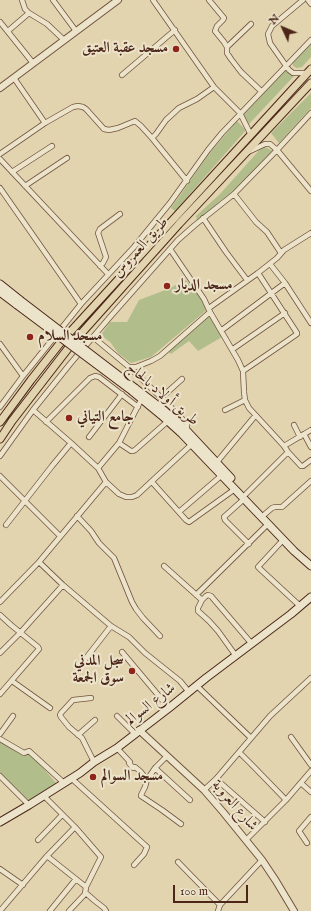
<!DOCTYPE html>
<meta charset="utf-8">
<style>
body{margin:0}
#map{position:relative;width:311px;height:911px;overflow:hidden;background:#e2d4af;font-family:"IM FELL English",serif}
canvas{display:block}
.north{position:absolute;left:263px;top:8px;width:40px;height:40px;-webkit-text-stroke:3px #ece3cb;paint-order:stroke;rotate:314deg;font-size:11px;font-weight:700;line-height:16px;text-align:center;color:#4b2619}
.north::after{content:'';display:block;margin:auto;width:14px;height:18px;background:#4b2619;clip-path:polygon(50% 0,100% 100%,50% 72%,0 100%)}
.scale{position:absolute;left:173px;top:885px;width:75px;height:18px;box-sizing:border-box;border:2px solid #4b2619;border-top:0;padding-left:5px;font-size:12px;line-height:14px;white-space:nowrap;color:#4b2619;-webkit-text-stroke:3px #ece3cb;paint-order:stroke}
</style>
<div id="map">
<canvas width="311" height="911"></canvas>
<div class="north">N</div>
<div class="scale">100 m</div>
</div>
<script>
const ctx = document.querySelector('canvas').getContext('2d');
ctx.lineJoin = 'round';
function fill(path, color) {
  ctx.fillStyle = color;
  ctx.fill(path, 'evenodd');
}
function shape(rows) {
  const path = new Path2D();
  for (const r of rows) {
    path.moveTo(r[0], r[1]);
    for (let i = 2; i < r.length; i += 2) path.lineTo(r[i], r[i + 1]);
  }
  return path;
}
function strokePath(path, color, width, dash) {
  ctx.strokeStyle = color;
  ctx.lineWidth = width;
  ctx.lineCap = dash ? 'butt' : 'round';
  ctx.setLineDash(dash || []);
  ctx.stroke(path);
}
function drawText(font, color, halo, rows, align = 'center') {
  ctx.font = font + ' "IM FELL English",Amiri,serif';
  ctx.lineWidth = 4;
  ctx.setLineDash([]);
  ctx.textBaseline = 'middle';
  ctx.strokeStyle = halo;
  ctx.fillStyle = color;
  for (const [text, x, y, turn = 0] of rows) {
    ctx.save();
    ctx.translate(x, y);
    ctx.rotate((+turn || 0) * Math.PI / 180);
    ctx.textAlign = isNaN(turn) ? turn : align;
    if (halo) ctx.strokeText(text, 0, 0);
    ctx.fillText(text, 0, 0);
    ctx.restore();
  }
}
fill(shape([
 [311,43,311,57,302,67,297,68,293,66,293,61],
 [286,69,295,75,249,124,243,115],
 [311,93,311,108,279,143,271,133],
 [237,121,246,130,175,211,171,208,209,154],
 [263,146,273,151,233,191,220,201,197,221,196,216,220,194],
 [186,280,209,308,151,357,131,363,118,353,111,343,101,335,110,322,127,322,139,300,168,289],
 [210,315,222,337,198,351,189,341,171,354,167,351],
 [0,740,24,756,28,753,37,761,57,784,29,801,0,773]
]), '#b2bd8c');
const minor = shape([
 [22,0,25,9,29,13,47,24,64,40],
 [53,0,76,31],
 [153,0,214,87,240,113,251,135],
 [209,0,224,18,223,20,217,26,215,31,224,42,227,47,227,53,231,59,241,72,261,91],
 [303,0,272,26,268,34,270,43,289,70,293,73,306,73],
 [308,0,311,4],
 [0,22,33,63],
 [8,31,29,13],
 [227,47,251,24],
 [122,75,175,30],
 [14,78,45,123],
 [152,138,156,134,166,120,179,108,197,99,214,87],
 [248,152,265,144,270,144,277,150,311,191],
 [0,154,45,123,73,107,78,106,83,107,86,109,104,129,109,130,118,128,135,121,141,126,152,138,187,181],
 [0,159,108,274],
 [12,172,52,146],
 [25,186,67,158],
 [0,188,81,304],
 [234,194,256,222,267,232,281,253],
 [203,218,226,252,247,280],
 [170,249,204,299,210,312,238,360,243,371,244,392,245,400,249,408,284,446,288,452,301,466,303,466,311,460],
 [270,264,285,283,311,323],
 [100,266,103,263,106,257,98,233,100,229,120,214],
 [209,308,258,273,277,258,284,250,311,233],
 [222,330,285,283],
 [93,337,129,367,170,406,187,424,187,431],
 [0,344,23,376],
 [233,349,285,313],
 [129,367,136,367,151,361,160,356,210,312],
 [243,371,287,341,297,334,297,333,258,273],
 [161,398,182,379],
 [0,407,23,376,81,304,134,247,170,203,208,150,222,133,311,40],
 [33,410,71,443,98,468],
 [225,410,245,400],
 [46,422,90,378,95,376,99,377,138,407],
 [294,425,300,437],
 [304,434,311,447],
 [89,437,122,394],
 [119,443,131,451,133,451,135,450,168,421],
 [284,446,311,430],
 [0,456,33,410,70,364,110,317,178,240,195,225,234,194,277,150,311,113],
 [217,462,255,416],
 [0,476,60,536],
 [106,482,98,468,119,443,141,400],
 [152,482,186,520,189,522,235,489],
 [246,494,288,452],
 [244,499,224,517,225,520,249,544],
 [179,512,222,475],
 [265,514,272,508,275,507,282,507,311,481],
 [77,516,91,531,99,543,114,558,132,602,136,609,143,618,160,636],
 [6,525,52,466,71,443],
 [283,540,258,567,259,568,300,606],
 [39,562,63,585,111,626,79,667],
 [164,566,202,600,198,608,198,611,209,621,218,631,236,656],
 [196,595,268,524],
 [202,600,206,596,208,595,211,596,252,644],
 [0,602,39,562,106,482,119,494,126,497,132,497,137,495,192,444],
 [0,615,11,625,38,647,39,649,0,694],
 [111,626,129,637,145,653,180,681,189,692],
 [122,652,169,708],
 [0,653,20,633,63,585],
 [12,681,50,708],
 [197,686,251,738],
 [91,698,73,700,61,713,60,715,61,717,69,727,82,738,94,762],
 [117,716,135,734],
 [0,734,13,716],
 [78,735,95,720],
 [291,737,311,765],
 [0,739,24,753,29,751,64,783],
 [117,748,130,762,129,763,133,768,135,767,141,772,147,780],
 [239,752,254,767,286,800],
 [155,768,167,756],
 [0,776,29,805],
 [71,778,147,847,144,854,134,865],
 [216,779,265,822],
 [301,783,311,792],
 [204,790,216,779,270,716,311,678],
 [181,824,162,810,141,796,141,795,145,787,147,780,155,768,190,800],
 [75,827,101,857,86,887],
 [38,840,62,815],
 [246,840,286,800,311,771],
 [307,843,299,831,311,817],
 [47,856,86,887,85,894,87,894,95,901,104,908,106,911],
 [178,862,220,905],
 [0,869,23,885],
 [0,911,47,856,75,827,44,796],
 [50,911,76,879],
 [69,911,85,894],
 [218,911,220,905,262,860]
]);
const tertiary = shape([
 [0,88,118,0],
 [139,730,204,790,223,812,262,860,276,881,294,911]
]);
const secondary = shape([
 [0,284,20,300],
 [0,292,17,305],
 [135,388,165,411,187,431,231,478],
 [132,391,161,415,182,434,294,551,311,566],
 [0,822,29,805,80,773,94,762,117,748,169,708,206,678,291,614,311,597]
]);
const primary = shape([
 [0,422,31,380,61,342,311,69],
 [0,439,12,421,70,346,179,224,311,83]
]);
strokePath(minor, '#71523e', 6);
strokePath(tertiary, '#71523e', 8);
strokePath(secondary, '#4b2619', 9);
strokePath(primary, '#4b2619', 9);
strokePath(minor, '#ece3cb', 4.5);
strokePath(tertiary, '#ece3cb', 6);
strokePath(secondary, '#ece3cb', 7);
strokePath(primary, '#e2d4af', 7);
const secondaryBridge = shape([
 [20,300,135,388],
 [17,305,132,391]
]);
strokePath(secondaryBridge, '#4b2619', 9, []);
strokePath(secondaryBridge, '#ece3cb', 7);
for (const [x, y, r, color] of [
 [176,49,4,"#8f2418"],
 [167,286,4,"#8f2418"],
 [30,337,4,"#8f2418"],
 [69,418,4,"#8f2418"],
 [132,671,4,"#8f2418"],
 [93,777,4,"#8f2418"]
]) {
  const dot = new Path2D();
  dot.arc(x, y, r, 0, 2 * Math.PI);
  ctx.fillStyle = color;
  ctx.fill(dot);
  strokePath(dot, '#ece3cb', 1.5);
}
drawText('bold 15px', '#4b2619', '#ece3cb', [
 ["مسجد عقبة العتيق",168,49,"right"],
 ["مسجد الديار",175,286],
 ["مسجد السلام",38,337],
 ["جامع التياني",77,418],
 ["سجل المدني",124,662,"right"],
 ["سوق الجمعة",124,679,"right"],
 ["مسجد السوالم",101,777]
], 'left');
drawText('15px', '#4b2619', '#ece3cb', [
 ["طريق العمروس",141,248,-48],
 ["طريق أولاد بالحاج",162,395,40],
 ["شارع السوالم",151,705,-38],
 ["شارع العروبة",234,806,49]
]);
</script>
